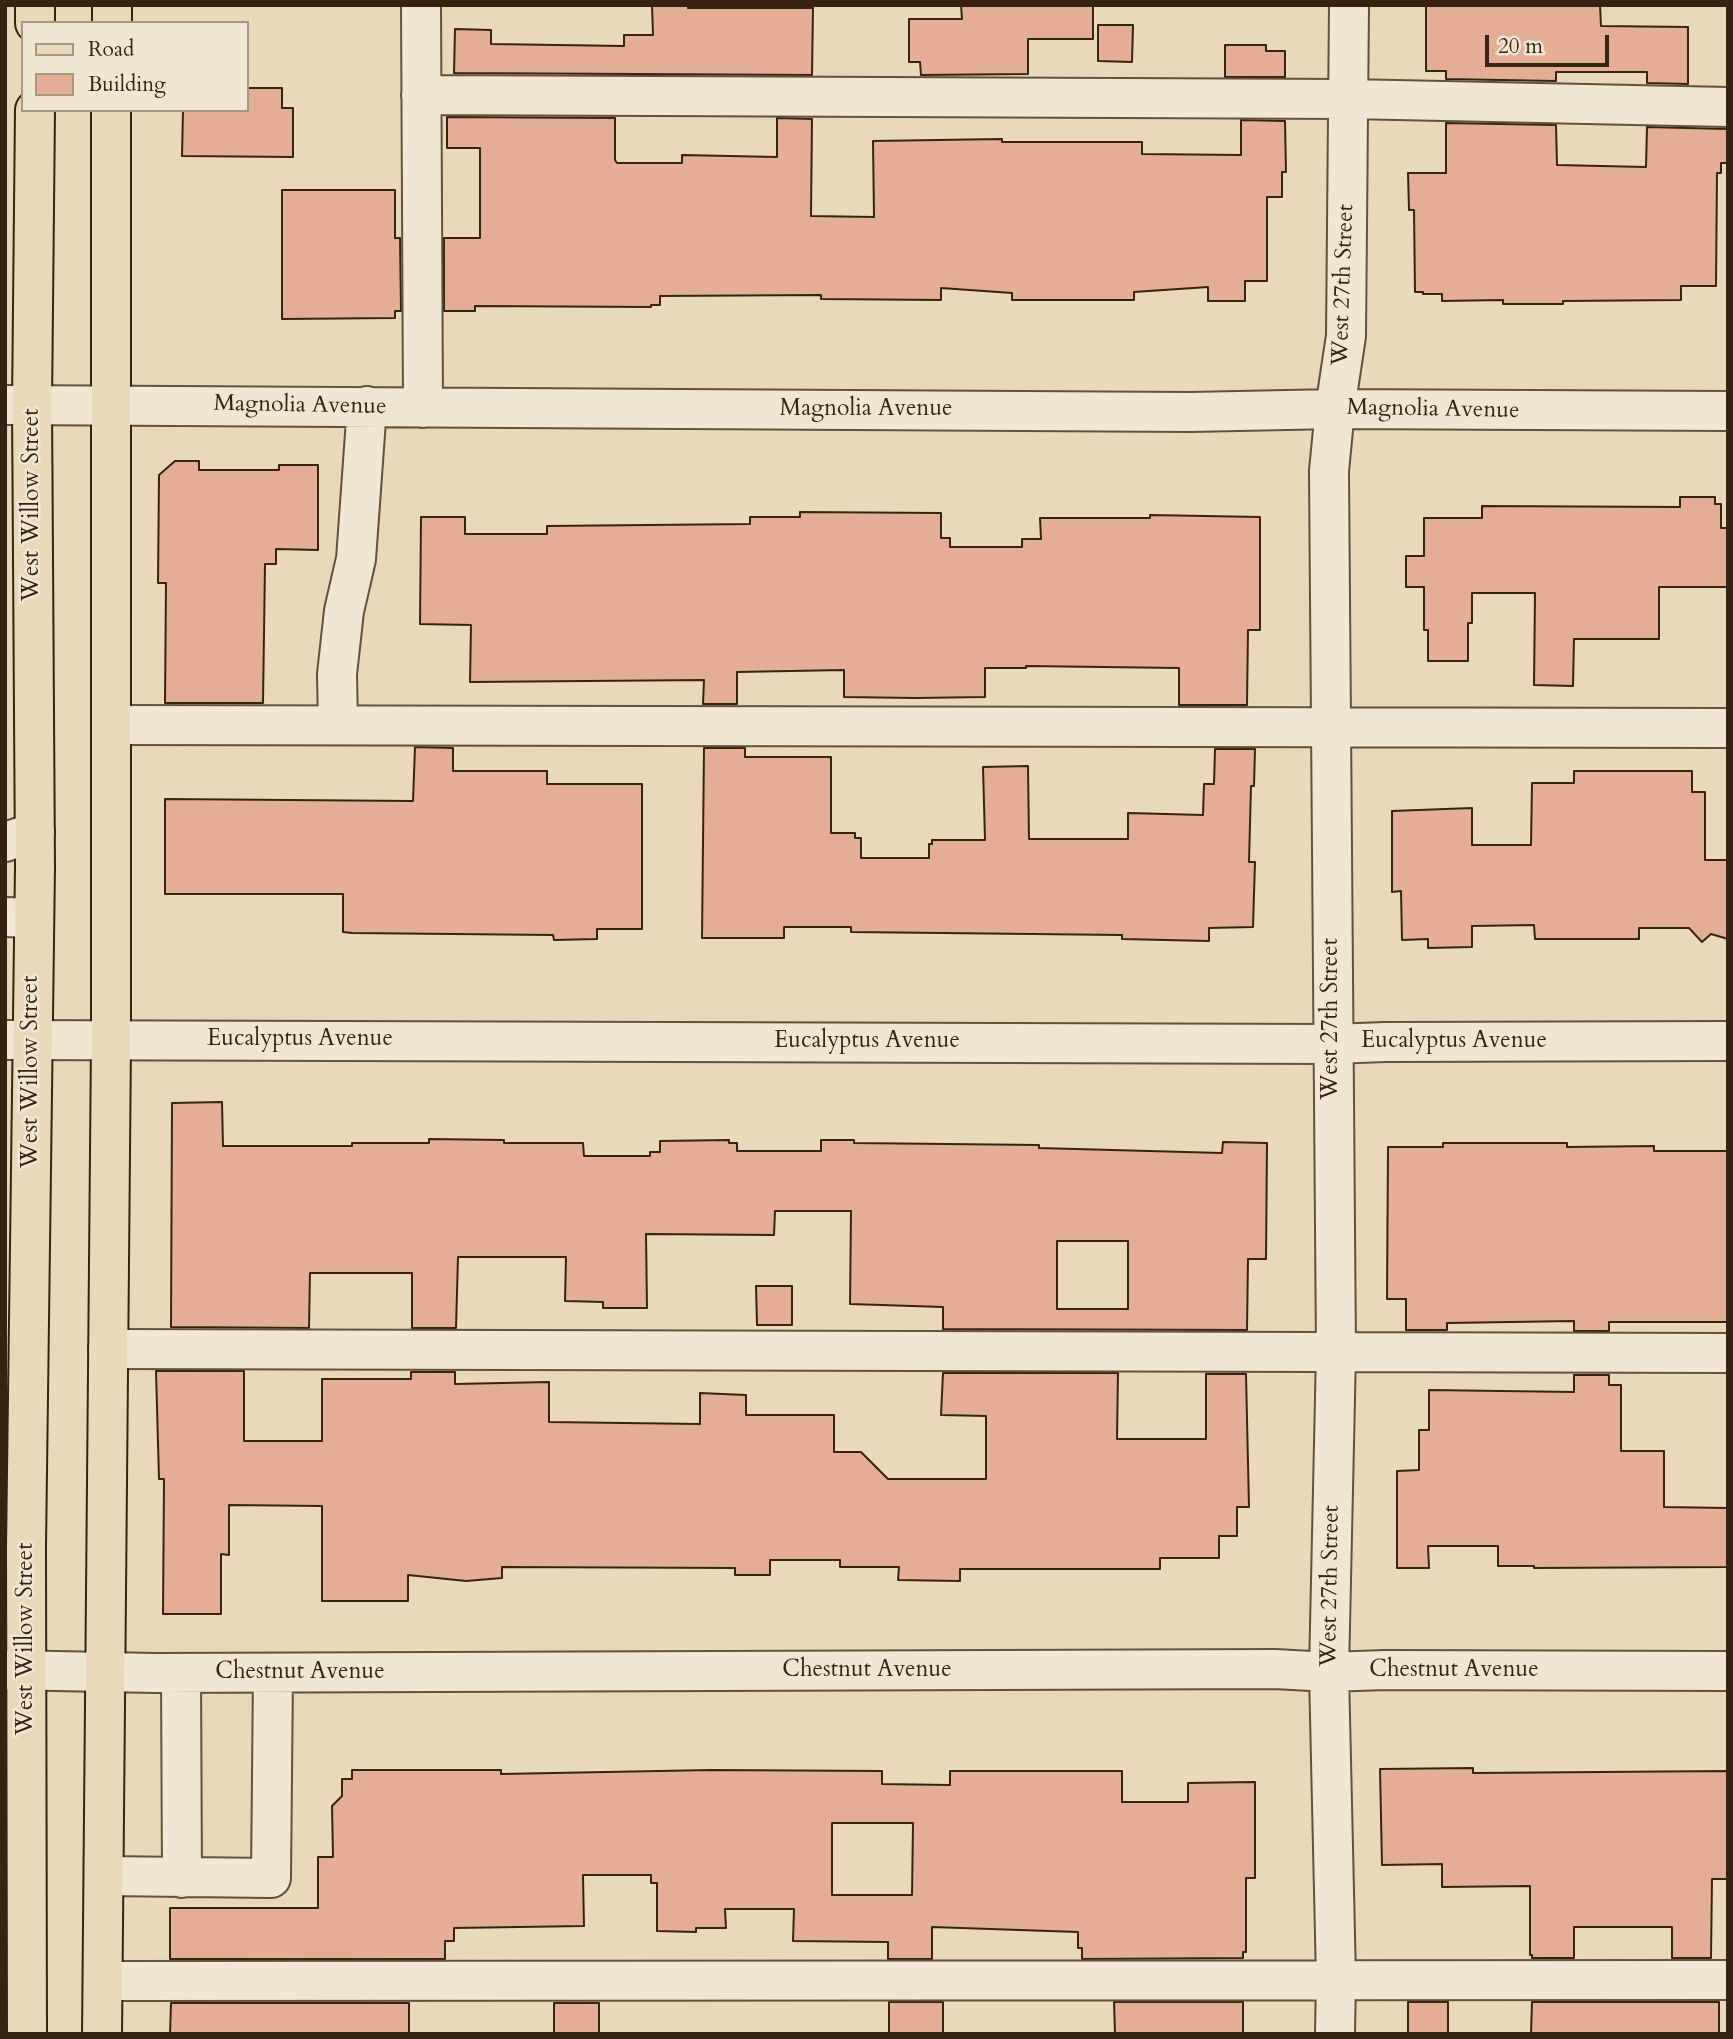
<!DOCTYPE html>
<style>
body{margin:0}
#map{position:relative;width:1733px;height:2039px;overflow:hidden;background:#ead9b9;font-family:Cardo,serif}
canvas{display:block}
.frame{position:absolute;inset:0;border:7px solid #372410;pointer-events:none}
.legend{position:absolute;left:21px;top:21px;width:228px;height:91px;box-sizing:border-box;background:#f1e6d2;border:2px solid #a79884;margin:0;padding:9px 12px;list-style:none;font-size:21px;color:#372410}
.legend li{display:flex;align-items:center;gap:14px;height:35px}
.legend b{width:35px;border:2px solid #a79884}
.scale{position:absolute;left:1485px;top:35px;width:124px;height:32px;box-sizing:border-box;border:4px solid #372410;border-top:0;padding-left:9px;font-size:21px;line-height:24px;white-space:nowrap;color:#372410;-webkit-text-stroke:5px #f1e6d2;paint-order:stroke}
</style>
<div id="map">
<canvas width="1733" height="2039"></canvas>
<div class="frame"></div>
<ul class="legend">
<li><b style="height:9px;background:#ead9b9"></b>Road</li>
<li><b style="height:19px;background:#e3ae93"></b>Building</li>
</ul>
<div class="scale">20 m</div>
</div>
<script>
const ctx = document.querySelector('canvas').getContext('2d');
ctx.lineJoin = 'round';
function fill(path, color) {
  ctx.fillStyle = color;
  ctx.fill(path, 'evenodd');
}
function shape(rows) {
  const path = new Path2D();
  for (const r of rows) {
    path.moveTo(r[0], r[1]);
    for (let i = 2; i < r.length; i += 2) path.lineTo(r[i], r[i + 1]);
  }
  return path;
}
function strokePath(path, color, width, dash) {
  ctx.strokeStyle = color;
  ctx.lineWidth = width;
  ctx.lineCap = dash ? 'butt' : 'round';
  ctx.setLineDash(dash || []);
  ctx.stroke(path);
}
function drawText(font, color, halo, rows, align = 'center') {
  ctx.font = font + ' Cardo,serif';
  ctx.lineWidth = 5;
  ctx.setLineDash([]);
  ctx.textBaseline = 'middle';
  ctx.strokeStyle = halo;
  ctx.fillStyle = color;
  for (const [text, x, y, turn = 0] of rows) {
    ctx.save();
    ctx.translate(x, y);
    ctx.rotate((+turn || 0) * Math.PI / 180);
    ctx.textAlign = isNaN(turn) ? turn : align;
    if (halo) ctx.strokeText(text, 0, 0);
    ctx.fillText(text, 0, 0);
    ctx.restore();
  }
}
const building = shape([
 [652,5,688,5,688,8,813,8,812,75,454,73,455,29,491,30,491,44,624,46,624,35,653,35,652,5],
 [961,5,1093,5,1093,39,1028,39,1028,74,921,75,920,62,909,62,909,19,962,19,961,5],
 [1426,5,1600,5,1601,26,1688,27,1688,84,1647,83,1647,72,1556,72,1556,81,1446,79,1446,71,1426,71,1426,5],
 [1098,25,1133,25,1132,62,1098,61,1098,25],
 [1225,45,1266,45,1266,51,1285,51,1285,77,1225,77,1225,45],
 [247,88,282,88,282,108,293,108,293,157,182,156,183,110,247,110,247,88],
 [447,117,615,118,615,160,617,163,682,163,682,155,777,157,777,118,812,119,811,216,874,217,873,141,1002,139,1002,142,1142,142,1142,154,1241,155,1241,120,1285,121,1286,172,1282,172,1282,197,1267,197,1267,281,1245,281,1245,301,1208,301,1208,287,1134,292,1134,300,1012,300,1012,293,941,288,941,300,821,299,821,295,660,296,660,305,651,305,651,307,475,306,475,311,444,311,444,238,480,238,480,148,447,148,447,117],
 [1446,123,1556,125,1557,165,1646,167,1647,127,1728,129,1728,163,1721,163,1721,173,1717,173,1716,286,1681,286,1681,300,1563,301,1563,304,1503,304,1503,300,1442,301,1442,294,1423,294,1423,292,1415,292,1414,210,1409,210,1408,173,1446,173,1446,123],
 [282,190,395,190,395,238,400,238,401,311,395,311,395,318,282,319,282,190],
 [175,461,199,461,199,470,279,470,279,465,318,465,318,550,276,549,276,564,265,564,263,703,165,703,166,583,158,583,159,475,175,461],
 [1680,497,1715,497,1715,504,1721,504,1721,528,1728,528,1728,587,1659,587,1659,639,1574,639,1573,686,1534,685,1535,593,1472,593,1472,623,1468,623,1468,661,1428,661,1428,630,1424,630,1424,587,1406,587,1406,556,1424,556,1424,518,1482,518,1482,506,1680,507,1680,497],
 [800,512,941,513,941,538,950,538,950,547,1022,547,1022,539,1041,539,1040,518,1150,518,1150,515,1260,517,1260,630,1248,630,1247,705,1179,705,1179,668,1026,666,1026,668,985,668,985,697,915,698,844,697,844,670,737,672,737,704,703,704,704,680,470,682,471,625,420,624,421,517,465,517,465,534,547,534,547,526,750,524,750,517,800,517,800,512],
 [415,747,453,748,453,771,547,771,547,784,642,784,642,929,597,929,597,939,554,940,553,935,352,933,343,932,343,894,165,894,165,799,413,801,415,747],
 [704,748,745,748,745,757,831,757,831,833,855,833,855,838,861,838,861,858,929,858,929,844,932,844,932,840,985,840,983,767,1028,766,1029,839,1128,839,1128,813,1203,815,1204,784,1214,784,1215,749,1255,749,1254,786,1251,786,1249,862,1255,862,1253,927,1209,928,1209,941,1122,939,1122,935,851,932,851,927,784,927,784,938,702,938,704,748],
 [1574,771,1692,771,1692,792,1705,792,1705,860,1728,860,1728,939,1711,934,1702,942,1689,928,1639,928,1639,939,1535,939,1534,925,1472,926,1472,947,1428,948,1428,939,1402,940,1401,891,1392,892,1392,811,1472,808,1472,845,1531,845,1532,783,1574,783,1574,771],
 [222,1102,223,1146,352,1146,352,1143,429,1143,429,1139,504,1140,504,1143,583,1143,584,1156,650,1156,650,1152,660,1152,660,1141,729,1140,729,1143,737,1143,737,1151,821,1151,821,1140,854,1140,854,1143,1039,1145,1039,1148,1222,1153,1223,1142,1267,1143,1266,1259,1248,1259,1247,1330,943,1329,943,1307,850,1304,851,1211,775,1211,774,1235,646,1234,647,1308,603,1308,603,1302,565,1301,566,1257,458,1257,456,1328,412,1328,412,1273,310,1273,309,1328,171,1327,172,1103,222,1102],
 [1057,1241,1128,1241,1128,1309,1057,1309,1057,1241],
 [1443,1143,1567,1143,1567,1147,1654,1146,1654,1151,1728,1151,1728,1322,1609,1322,1609,1331,1574,1331,1574,1321,1447,1323,1447,1330,1406,1330,1406,1299,1387,1299,1388,1147,1443,1147,1443,1143],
 [756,1286,792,1286,792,1325,757,1325,756,1286],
 [156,1371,244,1371,244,1441,322,1441,322,1379,411,1379,411,1372,455,1372,455,1384,549,1382,549,1422,700,1424,700,1393,746,1395,746,1415,834,1415,834,1452,861,1452,888,1479,986,1479,986,1416,941,1415,943,1373,1118,1373,1117,1439,1206,1439,1206,1374,1246,1374,1249,1507,1237,1507,1237,1536,1219,1536,1219,1558,1160,1558,1160,1569,960,1569,960,1581,898,1580,899,1567,840,1567,840,1560,770,1560,770,1575,735,1575,735,1568,502,1567,502,1578,466,1581,408,1575,408,1601,322,1601,322,1506,229,1505,229,1555,221,1554,221,1614,163,1614,164,1479,159,1479,156,1371],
 [1574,1375,1609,1375,1609,1385,1621,1385,1621,1451,1664,1451,1664,1507,1728,1508,1728,1567,1534,1568,1534,1566,1498,1566,1498,1546,1428,1546,1429,1568,1397,1568,1397,1471,1419,1470,1419,1430,1429,1430,1429,1390,1574,1392,1574,1375],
 [1473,1768,1473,1773,1728,1771,1728,1879,1712,1879,1711,1958,1672,1958,1672,1927,1574,1927,1574,1958,1532,1958,1532,1955,1530,1955,1530,1886,1442,1887,1442,1864,1382,1865,1380,1769,1473,1768],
 [352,1770,501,1770,501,1774,711,1770,882,1771,882,1784,950,1785,950,1771,1122,1771,1122,1802,1188,1802,1188,1783,1255,1782,1255,1878,1246,1878,1246,1952,1243,1952,1243,1958,1082,1959,1082,1948,1078,1948,1078,1932,932,1927,932,1959,888,1959,888,1942,793,1941,794,1909,725,1909,726,1928,696,1928,696,1932,657,1931,657,1883,651,1883,651,1875,583,1875,584,1926,454,1928,454,1941,445,1941,445,1959,170,1959,170,1908,318,1908,318,1857,333,1857,332,1806,342,1796,342,1779,352,1779,352,1770],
 [832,1823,913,1823,912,1895,832,1895,832,1823],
 [889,2002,943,2002,943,2034,889,2034,889,2002],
 [1114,2002,1243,2002,1243,2034,1115,2034,1114,2002],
 [1408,2002,1448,2002,1448,2034,1408,2034,1408,2002],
 [1532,2002,1719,2002,1719,2034,1531,2034,1532,2002],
 [171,2003,409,2003,409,2034,170,2034,171,2003],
 [554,2003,599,2003,599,2034,554,2034,554,2003]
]);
fill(building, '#e3ae93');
strokePath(building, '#372410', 2);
const minor = shape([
 [421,5,423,408],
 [421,95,1349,99,1728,107],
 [5,405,1190,412,1335,409,1728,411],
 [111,725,1728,728],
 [338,725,337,674,344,611,356,559,367,406],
 [5,842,35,832],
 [5,917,33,918],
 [5,1040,1332,1044,1385,1042,1728,1041],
 [108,1349,1728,1353],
 [5,1670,156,1673,1275,1669,1329,1672,1385,1670,1728,1671],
 [181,1673,182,1878],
 [104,1876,271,1878,273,1673],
 [103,1981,1728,1980],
 [1335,2034,1336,1979,1329,1672,1336,1352,1329,471,1335,409,1346,336,1349,5]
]);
const major = shape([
 [35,5,35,23],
 [112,23,112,5],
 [27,2034,26,1547,35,866,32,404,35,110],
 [102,2034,111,1041,111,110]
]);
strokePath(minor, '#64513a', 42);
strokePath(major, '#372410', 42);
strokePath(minor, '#f1e6d2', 38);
strokePath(major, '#ead9b9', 38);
drawText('23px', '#372410', '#f1e6d2', [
 ["West 27th Street",1344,285,-88],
 ["Magnolia Avenue",300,406,1],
 ["Magnolia Avenue",866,410],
 ["Magnolia Avenue",1433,410,1],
 ["West Willow Street",33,505,-90],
 ["West 27th Street",1332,1019,-90],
 ["Eucalyptus Avenue",300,1040],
 ["Eucalyptus Avenue",867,1042],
 ["Eucalyptus Avenue",1454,1042],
 ["West Willow Street",32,1072,-90],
 ["West 27th Street",1331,1586,-89],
 ["West Willow Street",27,1639,-90],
 ["Chestnut Avenue",867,1671],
 ["Chestnut Avenue",1454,1671],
 ["Chestnut Avenue",300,1673]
]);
</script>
